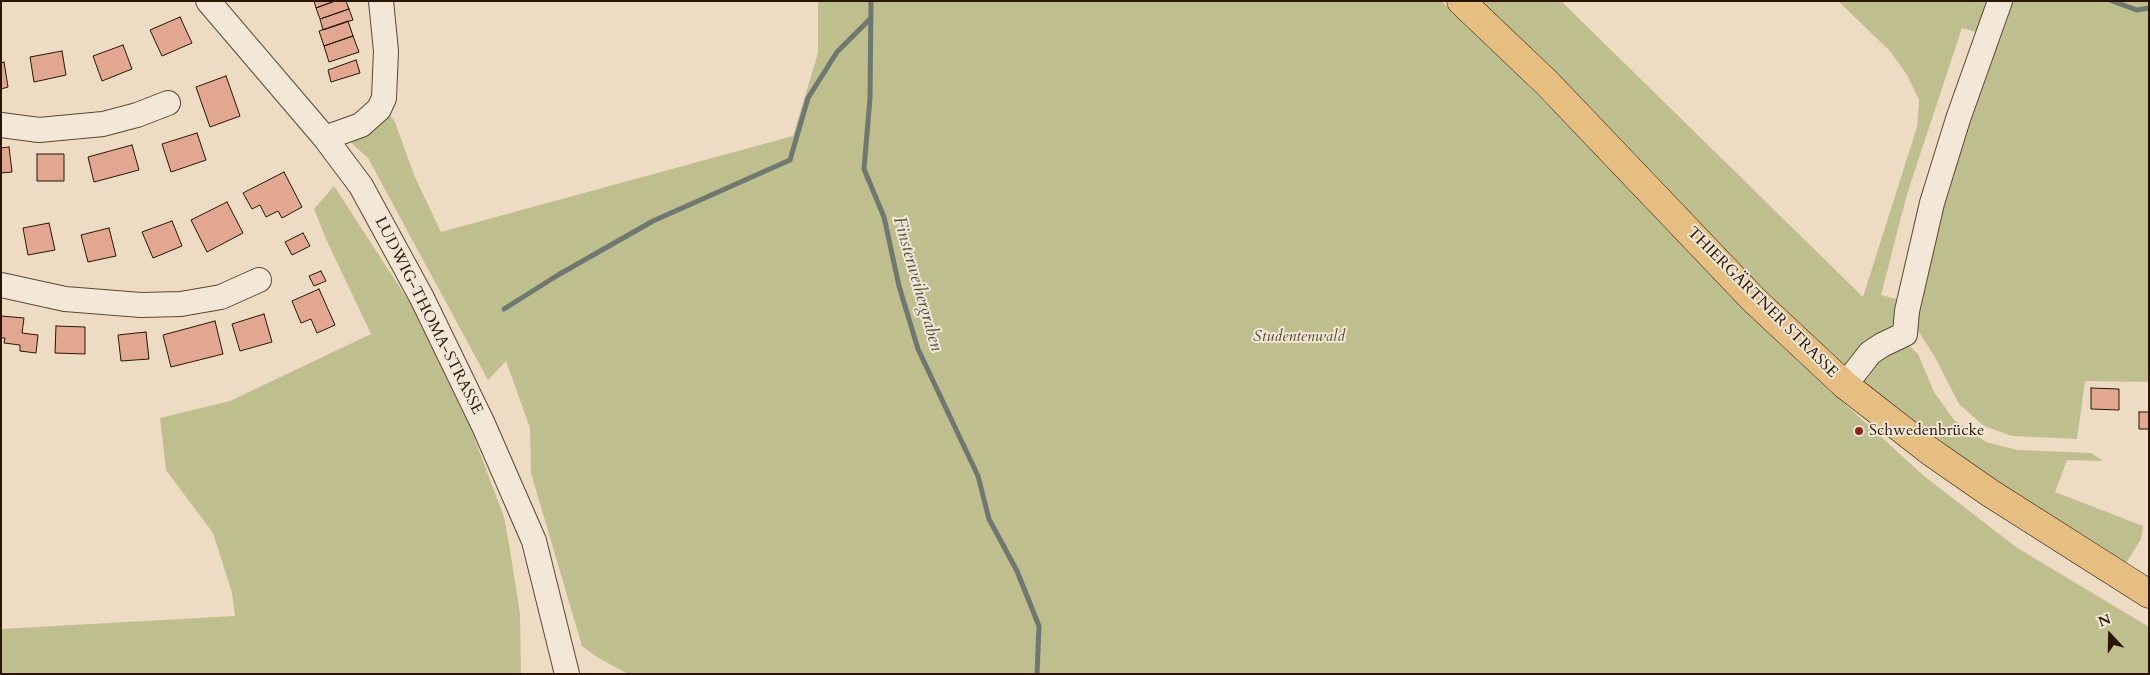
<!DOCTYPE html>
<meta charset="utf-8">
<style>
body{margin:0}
#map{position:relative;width:2150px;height:675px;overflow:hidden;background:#eddcc3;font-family:Cardo,serif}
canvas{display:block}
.frame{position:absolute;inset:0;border:2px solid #2b1500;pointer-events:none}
.north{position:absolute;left:2085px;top:610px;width:50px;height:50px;-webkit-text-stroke:4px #f3e8d8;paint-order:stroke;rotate:339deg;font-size:14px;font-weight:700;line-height:20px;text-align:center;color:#2b1500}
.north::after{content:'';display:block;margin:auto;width:18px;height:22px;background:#2b1500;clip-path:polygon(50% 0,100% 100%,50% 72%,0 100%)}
</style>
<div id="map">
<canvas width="2150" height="675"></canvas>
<div class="frame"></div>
<div class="north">N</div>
</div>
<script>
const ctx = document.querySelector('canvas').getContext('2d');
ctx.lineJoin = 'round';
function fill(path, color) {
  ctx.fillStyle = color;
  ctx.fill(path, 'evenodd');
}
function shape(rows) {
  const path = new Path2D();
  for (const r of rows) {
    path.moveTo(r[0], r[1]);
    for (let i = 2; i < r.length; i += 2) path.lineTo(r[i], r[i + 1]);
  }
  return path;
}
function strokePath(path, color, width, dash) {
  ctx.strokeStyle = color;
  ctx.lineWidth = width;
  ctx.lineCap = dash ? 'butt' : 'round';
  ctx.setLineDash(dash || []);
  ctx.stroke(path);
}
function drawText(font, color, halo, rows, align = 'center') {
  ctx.font = font + ' Cardo,serif';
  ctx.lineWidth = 4;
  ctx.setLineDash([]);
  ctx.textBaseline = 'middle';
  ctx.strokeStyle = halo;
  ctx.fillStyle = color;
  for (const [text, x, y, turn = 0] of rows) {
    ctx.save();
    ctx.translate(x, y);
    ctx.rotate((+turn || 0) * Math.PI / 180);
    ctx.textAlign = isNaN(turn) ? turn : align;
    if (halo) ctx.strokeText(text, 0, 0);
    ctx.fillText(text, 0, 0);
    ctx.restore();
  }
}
fill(shape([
 [818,1,1441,1,1473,29,1823,384,1924,476,2016,547,2149,627,2149,674,628,674,597,657,582,646,531,473,530,428,506,361,488,380,368,158,348,140,386,110,395,122,414,175,441,232,793,136,818,53],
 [1473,1,1561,1,1863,297,1917,127,1919,100,1907,75,1890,51,1838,1,1994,1,1980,33,1962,28,1907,194,1881,295,1900,300,1896,323,1878,334,1905,342,1918,354,1934,392,1954,420,1986,442,2017,450,2091,453,2103,461,2067,460,2055,492,2143,526,2141,539,2123,568,2008,492,1902,411,1838,366],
 [2011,1,2149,1,2149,382,2085,381,2077,439,2012,436,1984,426,1959,404,1935,357,1917,329,1915,316,1940,201],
 [334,186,410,303,471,429,504,517,509,544,520,614,521,674,1,674,1,629,235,616,232,593,213,533,166,470,160,418,230,401,371,334,326,239,314,209]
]), '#bfbe8f');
strokePath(shape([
 [871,1,870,98,864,169,884,217,899,286,918,349,978,476,989,519,1017,571,1039,626,1037,674],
 [2112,1,2137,10,2149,8],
 [504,309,558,275,653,221,790,160,808,98,837,52,871,18]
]), '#6e786e', 5);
const building = shape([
 [314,1,335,1,316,8,314,1],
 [335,1,346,1,349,9,320,19,316,8,335,1],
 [349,9,353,20,323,30,320,19,349,9],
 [180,17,192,43,162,56,150,30,180,17],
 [348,21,353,36,324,46,319,31,348,21],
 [353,36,359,52,329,62,324,46,353,36],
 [123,45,132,69,102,81,93,56,123,45],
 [62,51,66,75,34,82,30,57,62,51],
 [356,60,360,73,331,82,328,70,356,60],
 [4,62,8,87,1,89,1,63,4,62],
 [226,76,240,116,210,127,196,87,226,76],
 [197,133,206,160,171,172,162,144,197,133],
 [132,145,139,170,94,182,88,157,132,145],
 [9,147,12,172,1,173,1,148,9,147],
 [37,154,64,154,64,181,37,181,37,154],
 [284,172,302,207,282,218,278,211,266,217,260,205,252,209,243,193,284,172],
 [227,202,243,233,207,252,191,220,227,202],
 [172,221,182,246,153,258,142,232,172,221],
 [49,223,55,250,28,255,23,228,49,223],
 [109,228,116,256,88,262,81,235,109,228],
 [303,233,310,246,292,255,285,242,303,233],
 [321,271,326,281,314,286,309,276,321,271],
 [319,289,335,325,317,333,311,319,301,323,292,301,319,289],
 [264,314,272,342,240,351,232,324,264,314],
 [1,316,24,318,22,333,38,335,36,353,20,351,20,345,4,343,5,338,1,338,1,316],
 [215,321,223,354,171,367,163,335,215,321],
 [56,326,85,327,85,354,55,353,56,326],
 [146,332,149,359,121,361,118,335,146,332],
 [2091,388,2119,389,2119,410,2091,409,2091,388],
 [2139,412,2149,412,2149,429,2139,429,2139,412]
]);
fill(building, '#e1a791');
strokePath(building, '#2b1500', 1);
const minor = shape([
 [208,1,325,138,361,186,422,298,483,424,534,541,567,674],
 [1,125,39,130,103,124,137,115,168,103],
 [325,138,361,125,379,109,384,98,386,51,381,1],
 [1,285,65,299,141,305,181,304,221,297,259,280],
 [1845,385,1870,353,1882,345,1905,334,1907,311,1932,203,1958,119,2000,1]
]);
const major = shape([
 [1461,1,1547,83,1754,300,1845,385,1931,452,1990,493,2149,594]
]);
strokePath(minor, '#5c4731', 26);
strokePath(major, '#2b1500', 29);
strokePath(minor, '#f3e8d8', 24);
strokePath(major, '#e6be82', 28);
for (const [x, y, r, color] of [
 [1859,431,5,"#8f2418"]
]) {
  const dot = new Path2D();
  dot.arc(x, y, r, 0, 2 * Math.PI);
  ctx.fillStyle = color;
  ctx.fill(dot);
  strokePath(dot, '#f3e8d8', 2);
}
drawText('16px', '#2b1500', '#f3e8d8', [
 ["THIERGÄRTNER STRASSE",1762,303,45],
 ["LUDWIG-THOMA-STRASSE",428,316,63]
]);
drawText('italic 16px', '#57482b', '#f3e8d8', [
 ["Studentenwald",1299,337]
]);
drawText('16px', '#2b1500', '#f3e8d8', [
 ["Schwedenbrücke",1869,431]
], 'left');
drawText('italic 18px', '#524f40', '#f3e8d8', [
 ["Finsterweihergraben",917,284,74]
]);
</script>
